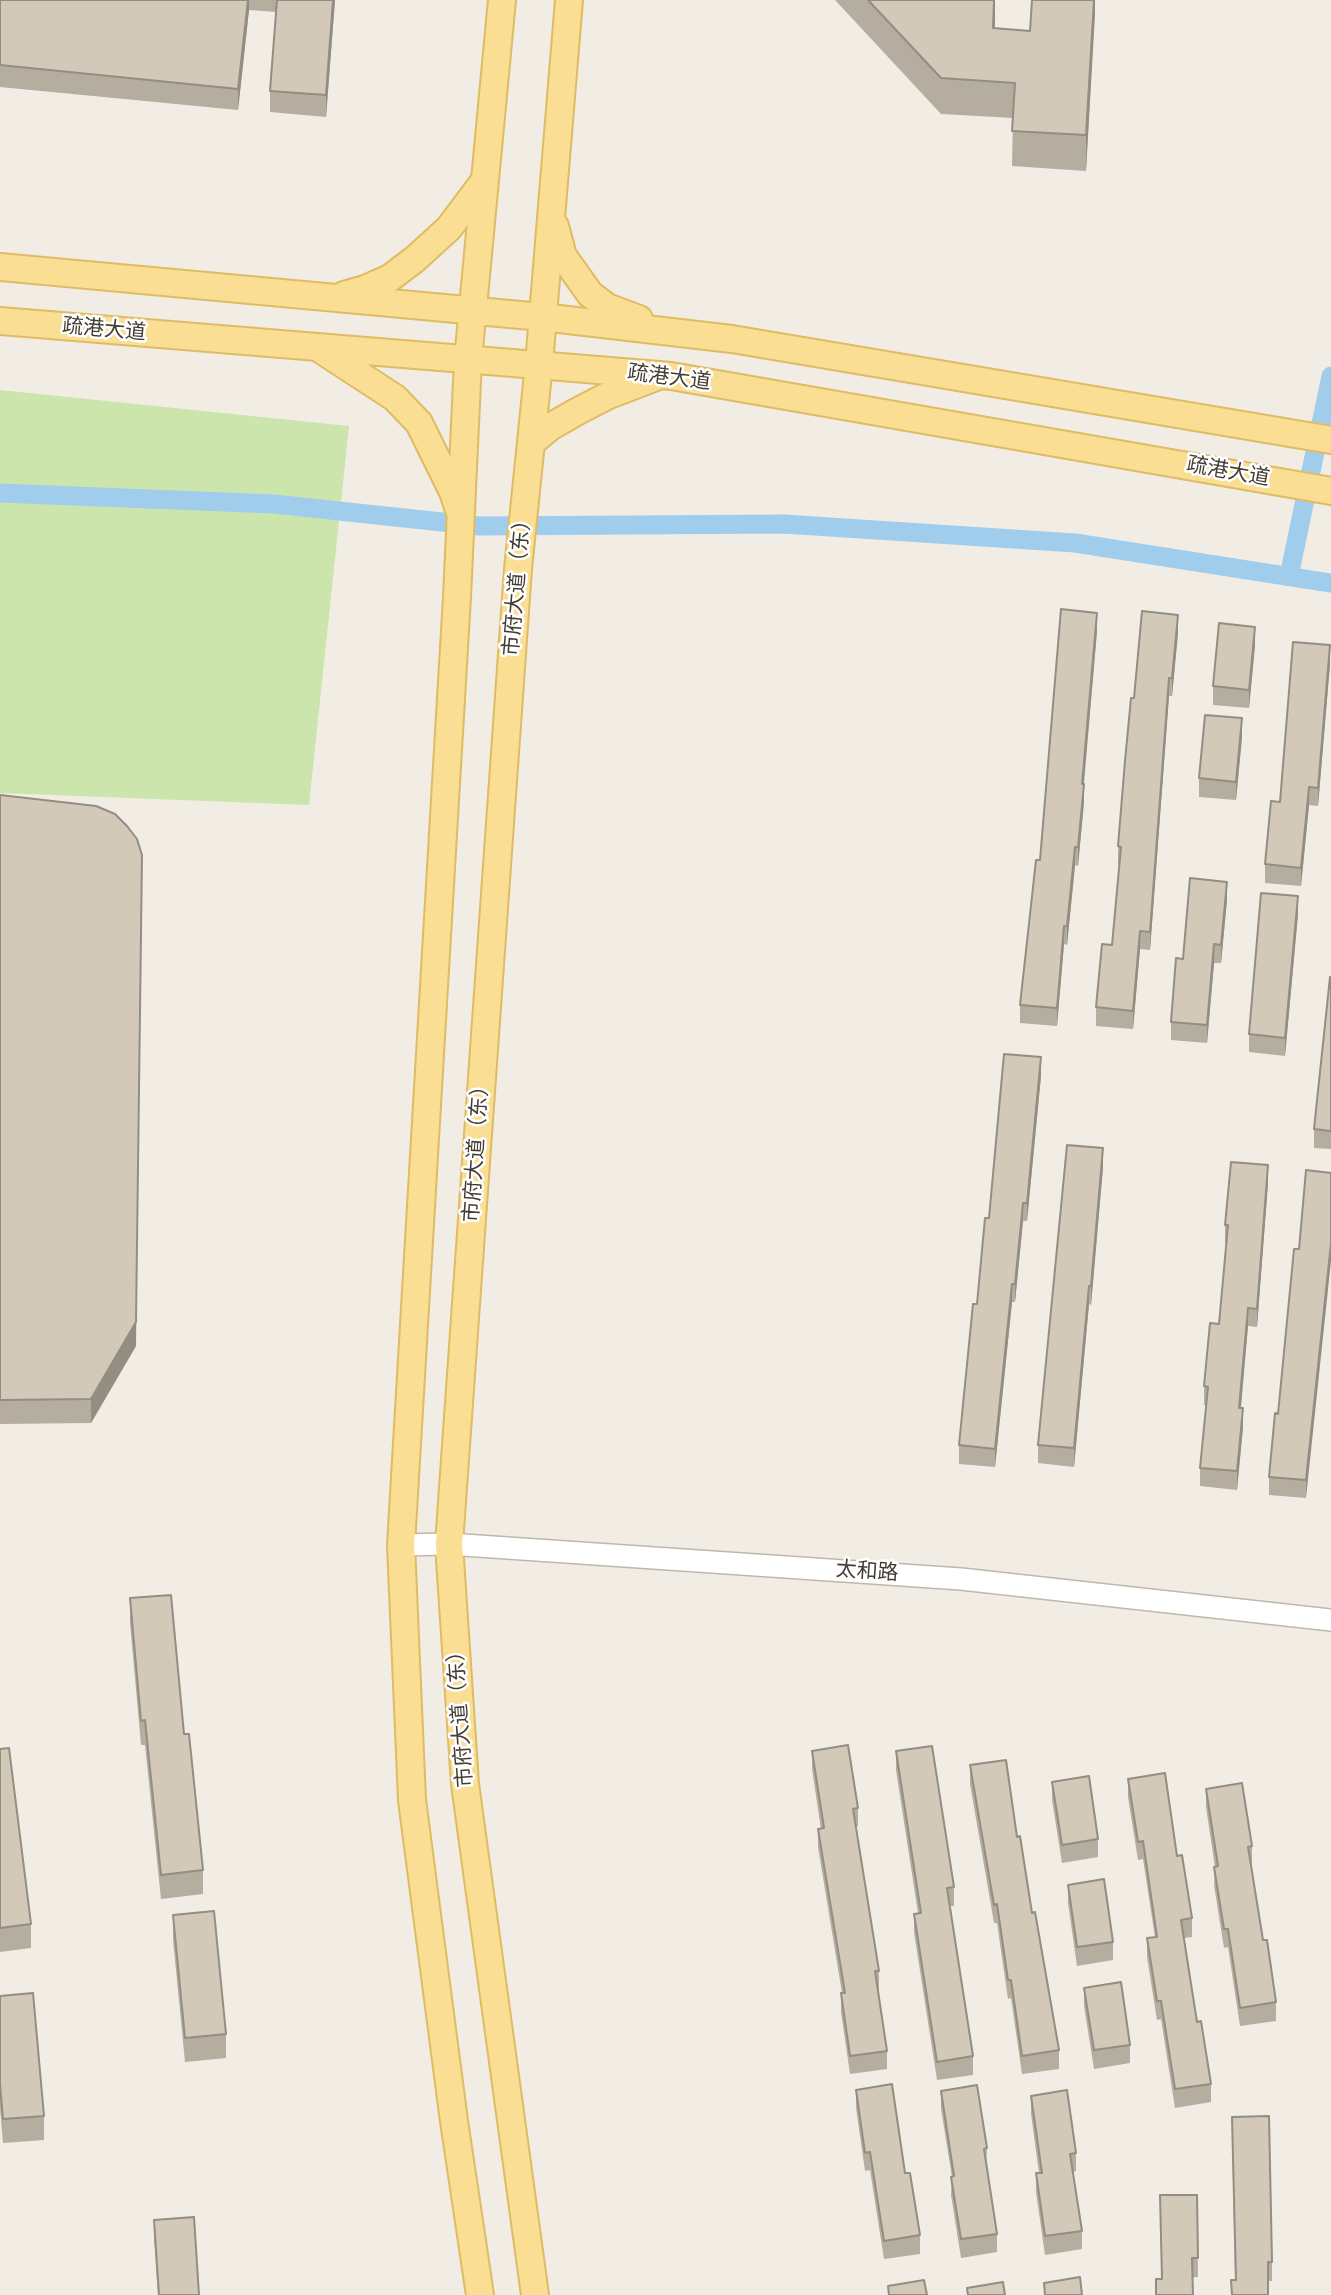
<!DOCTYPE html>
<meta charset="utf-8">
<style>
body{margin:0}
canvas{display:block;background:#f1ede4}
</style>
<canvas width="1331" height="2295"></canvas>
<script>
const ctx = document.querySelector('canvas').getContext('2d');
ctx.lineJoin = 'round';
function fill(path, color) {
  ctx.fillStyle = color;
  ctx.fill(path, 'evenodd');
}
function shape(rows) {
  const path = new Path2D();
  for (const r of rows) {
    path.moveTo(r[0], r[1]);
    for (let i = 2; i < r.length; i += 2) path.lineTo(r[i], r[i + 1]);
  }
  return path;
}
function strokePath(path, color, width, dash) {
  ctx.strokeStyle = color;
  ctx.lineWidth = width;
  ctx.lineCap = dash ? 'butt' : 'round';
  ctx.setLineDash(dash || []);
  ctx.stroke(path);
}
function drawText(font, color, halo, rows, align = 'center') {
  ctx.font = font + ' "Archivo Narrow","Noto Sans SC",sans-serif';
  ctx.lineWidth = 5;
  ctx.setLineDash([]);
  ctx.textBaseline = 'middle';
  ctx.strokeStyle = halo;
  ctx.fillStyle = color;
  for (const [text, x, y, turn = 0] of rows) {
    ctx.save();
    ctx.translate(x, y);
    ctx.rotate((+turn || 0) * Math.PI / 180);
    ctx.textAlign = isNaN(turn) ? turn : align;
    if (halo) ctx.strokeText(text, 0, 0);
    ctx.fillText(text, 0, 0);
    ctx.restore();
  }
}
fill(shape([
 [0,390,349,426,309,805,0,793]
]), '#cbe5ad');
strokePath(shape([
 [0,493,274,504,479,526,784,524,1075,543,1331,583],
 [1289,576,1331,376]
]), '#a1cded', 19);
const tertiary = shape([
 [401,1545,449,1544,961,1579,1331,1620]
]);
const primary = shape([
 [555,226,563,256,590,294,607,307,639,319],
 [0,267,542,317,732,339,1331,440],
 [344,295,365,289,390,278,415,259,449,228,485,180],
 [0,321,671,376,1331,491],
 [323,351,395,398,419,423,453,492,459,510],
 [531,443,550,427,578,411,609,395,656,377],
 [480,2295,454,2121,412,1800,401,1545,457,597,468,360,502,0],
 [535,2295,465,1784,449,1544,518,569,539,364,569,0]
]);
strokePath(tertiary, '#bfb8aa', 24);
strokePath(primary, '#dfbb64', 30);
strokePath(tertiary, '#fff', 21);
strokePath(primary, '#fade93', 26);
fill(shape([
 [0,0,335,0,326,117,270,112,270,91,276,12,249,10,238,110,0,87],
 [835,0,995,0,995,29,1030,31,1095,0,1086,171,1012,166,1013,118,941,114],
 [1097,631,1084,784,1084,802,1078,866,1075,865,1067,945,1064,944,1057,1026,1020,1023,1020,1005,1040,860],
 [1178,633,1172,696,1169,696,1150,950,1140,949,1133,1029,1096,1026,1096,1007,1112,945,1119,865,1118,865,1118,846,1134,698],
 [1255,645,1249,708,1213,705,1213,686],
 [1330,664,1318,806,1309,805,1301,886,1265,883,1265,864,1280,802],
 [1242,737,1236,800,1199,797,1199,778],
 [0,795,136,1346,91,1423,0,1424],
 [1227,900,1221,963,1214,963,1207,1043,1171,1040,1171,1022,1183,959],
 [1298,914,1285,1056,1249,1052,1249,1034],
 [1331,978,1331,1149,1314,1148,1314,1129],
 [1041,1076,1027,1221,1023,1221,1015,1302,1012,1302,995,1467,959,1464,959,1445,977,1304],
 [1103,1167,1091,1305,1089,1304,1074,1467,1038,1463,1038,1445],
 [1306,1170,1306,1498,1269,1495,1269,1477,1299,1249],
 [1268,1183,1257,1327,1248,1326,1241,1408,1243,1427,1237,1490,1200,1486,1200,1468,1206,1405,1204,1405,1204,1386,1219,1324,1226,1243,1225,1243,1225,1225],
 [130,1598,184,1734,203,1870,203,1894,161,1899,145,1745,141,1745,130,1623],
 [0,1749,31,1924,31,1948,0,1952],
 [812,1751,858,1808,858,1826,855,1827,879,1971,879,1989,877,1989,887,2051,887,2069,850,2074,841,2012,841,1993,842,1993,818,1847,818,1829,821,1829,812,1769],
 [896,1751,954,1887,954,1906,950,1906,973,2056,973,2075,937,2080,914,1932,914,1914,918,1913,896,1770],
 [970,1765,1017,1837,1059,2050,1059,2069,1022,2074,1011,1998,1008,1999,997,1923,994,1923,970,1784],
 [1128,1779,1177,1856,1192,1918,1192,1937,1184,1938,1197,2022,1211,2084,1211,2102,1175,2108,1161,2019,1157,2020,1147,1957,1147,1938,1155,1937,1143,1859,1138,1860,1128,1797],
 [1052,1782,1098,1839,1098,1857,1062,1863,1052,1800],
 [1206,1789,1252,1846,1252,1865,1251,1865,1263,1940,1276,2002,1276,2021,1240,2026,1228,1947,1224,1948,1214,1885,1215,1867,1206,1807],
 [1068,1885,1113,1942,1113,1960,1077,1966,1068,1903],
 [173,1915,226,2034,226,2058,185,2062,173,1940],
 [1084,1988,1130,2045,1130,2063,1094,2069,1084,2006],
 [0,1996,44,2116,44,2140,3,2143,0,2108],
 [856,2090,905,2173,920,2235,920,2254,884,2259,870,2170,865,2171,856,2108],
 [941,2091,987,2148,986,2166,997,2234,997,2252,961,2258,951,2195,952,2177,941,2109],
 [1031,2096,1076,2153,1076,2171,1073,2172,1082,2231,1082,2249,1045,2255,1036,2192,1036,2173,1039,2173,1031,2114],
 [1232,2135,1272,2262,1272,2281,1235,2280],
 [1197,2195,1198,2277,1161,2279],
 [154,2220,199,2295,158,2295,154,2238]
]), '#b5ad9f');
fill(shape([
 [248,0,249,0,249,10,238,110,238,89],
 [333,0,335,0,326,117,326,95],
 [994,0,995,0,995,20,993,64,993,28],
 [1094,0,1095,0,1095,15,1086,171,1086,135],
 [1097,613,1097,631,1082,802,1082,784],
 [1178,615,1178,633,1172,696,1172,678],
 [1255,627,1255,645,1249,708,1249,690],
 [1330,645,1330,664,1318,806,1318,788],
 [1169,678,1169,696,1150,950,1150,932],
 [1242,718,1242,737,1236,800,1236,782],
 [1084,784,1084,802,1078,866,1078,847],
 [1309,787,1309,805,1301,886,1301,868],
 [1075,847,1075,865,1067,945,1067,926],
 [142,855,136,1346,91,1423,91,1399],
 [1227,882,1227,900,1221,963,1221,945],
 [1298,896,1298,914,1285,1056,1285,1038],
 [1064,926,1064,944,1057,1026,1057,1008],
 [1140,931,1140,949,1133,1029,1133,1011],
 [1214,944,1214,963,1207,1043,1207,1025],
 [1041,1057,1041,1076,1027,1221,1027,1203],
 [1103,1148,1103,1167,1091,1305,1091,1286],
 [1268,1165,1268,1183,1257,1327,1257,1309],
 [1023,1203,1023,1221,1015,1302,1015,1284],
 [1331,1243,1331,1261,1306,1498,1306,1480],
 [1012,1284,1012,1302,995,1467,995,1449],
 [1089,1286,1089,1304,1074,1467,1074,1448],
 [1248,1308,1248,1326,1239,1426,1239,1408],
 [1243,1408,1243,1427,1237,1490,1237,1471]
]), '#938d82');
const building = shape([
 [0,0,248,0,238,89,0,65,0,0],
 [277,0,333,0,326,95,270,91,277,0],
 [868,0,994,0,993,28,1030,31,1032,0,1094,0,1086,135,1012,131,1015,83,941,78,868,0],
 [1061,609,1097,613,1082,784,1084,784,1078,847,1075,847,1067,926,1064,926,1057,1008,1020,1005,1036,860,1040,860,1061,609],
 [1142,611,1178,615,1172,678,1169,678,1150,932,1140,931,1133,1011,1096,1007,1102,944,1112,945,1121,847,1118,846,1125,761,1131,698,1134,698,1142,611],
 [1219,623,1255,627,1249,690,1213,686,1219,623],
 [1293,642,1330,645,1318,788,1309,787,1301,868,1265,864,1271,801,1280,802,1293,642],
 [1205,715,1242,718,1236,782,1199,778,1205,715],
 [0,795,96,806,115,814,127,826,137,839,142,855,136,1322,91,1399,0,1400,0,795],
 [1190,878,1227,882,1221,945,1214,944,1207,1025,1171,1022,1176,958,1183,959,1190,878],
 [1261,893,1298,896,1285,1038,1249,1034,1261,893],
 [1330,977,1331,978,1331,1131,1314,1129,1330,977],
 [1004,1054,1041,1057,1027,1203,1023,1203,1015,1284,1012,1284,995,1449,959,1445,973,1304,977,1304,985,1218,989,1218,1004,1054],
 [1067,1145,1103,1148,1091,1286,1089,1286,1074,1448,1038,1445,1067,1145],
 [1231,1162,1268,1165,1257,1309,1248,1308,1239,1408,1243,1408,1237,1471,1200,1468,1208,1387,1204,1386,1210,1323,1219,1324,1228,1225,1225,1225,1231,1162],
 [1306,1170,1331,1173,1331,1243,1306,1480,1269,1477,1275,1413,1278,1414,1294,1249,1299,1249,1306,1170],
 [171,1595,184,1734,189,1734,203,1870,161,1875,145,1720,141,1721,130,1598,171,1595],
 [848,1745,858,1808,853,1809,879,1971,875,1971,887,2051,850,2056,841,1993,845,1993,818,1829,824,1828,812,1751,848,1745],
 [932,1746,954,1887,947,1888,973,2056,937,2062,914,1914,921,1913,896,1751,932,1746],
 [9,1748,31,1924,0,1928,0,1749,9,1748],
 [1006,1760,1017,1837,1020,1836,1032,1913,1035,1912,1059,2050,1022,2056,1011,1980,1008,1980,997,1904,994,1905,970,1765,1006,1760],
 [1165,1773,1177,1856,1182,1855,1192,1918,1181,1920,1197,2022,1201,2021,1211,2084,1175,2089,1161,2001,1157,2001,1147,1938,1157,1937,1143,1841,1138,1842,1128,1779,1165,1773],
 [1089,1776,1098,1839,1062,1845,1052,1782,1089,1776],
 [1242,1783,1252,1846,1248,1847,1263,1940,1267,1940,1276,2002,1240,2008,1228,1929,1224,1929,1214,1867,1218,1866,1206,1789,1242,1783],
 [1104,1879,1113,1942,1077,1947,1068,1885,1104,1879],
 [214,1911,226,2034,185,2038,173,1915,214,1911],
 [1121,1982,1130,2045,1094,2050,1084,1988,1121,1982],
 [33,1993,44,2116,3,2119,0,2084,0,1996,33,1993],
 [892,2084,905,2173,910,2173,920,2235,884,2241,870,2152,865,2153,856,2090,892,2084],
 [977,2085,987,2148,984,2149,997,2234,961,2239,951,2177,954,2176,941,2091,977,2085],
 [1067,2090,1076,2153,1070,2154,1082,2231,1045,2236,1036,2173,1042,2173,1031,2096,1067,2090],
 [1269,2116,1272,2262,1268,2262,1268,2295,1232,2295,1231,2280,1236,2280,1232,2117,1269,2116],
 [1160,2195,1197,2195,1198,2258,1192,2258,1193,2295,1156,2295,1156,2279,1162,2279,1160,2195],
 [194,2217,199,2295,159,2295,154,2220,194,2217],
 [1080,2277,1082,2295,1045,2295,1044,2283,1080,2277],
 [924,2280,927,2295,889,2295,888,2286,924,2280],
 [1003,2282,1005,2295,968,2295,967,2288,1003,2282]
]);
fill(building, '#d2c9b9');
strokePath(building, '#938d82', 2);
drawText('21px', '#433d34', '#fff', [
 ["疏港大道",104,330,5],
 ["疏港大道",669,378,7],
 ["疏港大道",1228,472,10],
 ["市府大道（东）",518,583,-85],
 ["市府大道（东）",477,1149,-86],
 ["太和路",867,1572,4],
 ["市府大道（东）",461,1714,-94]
]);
</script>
